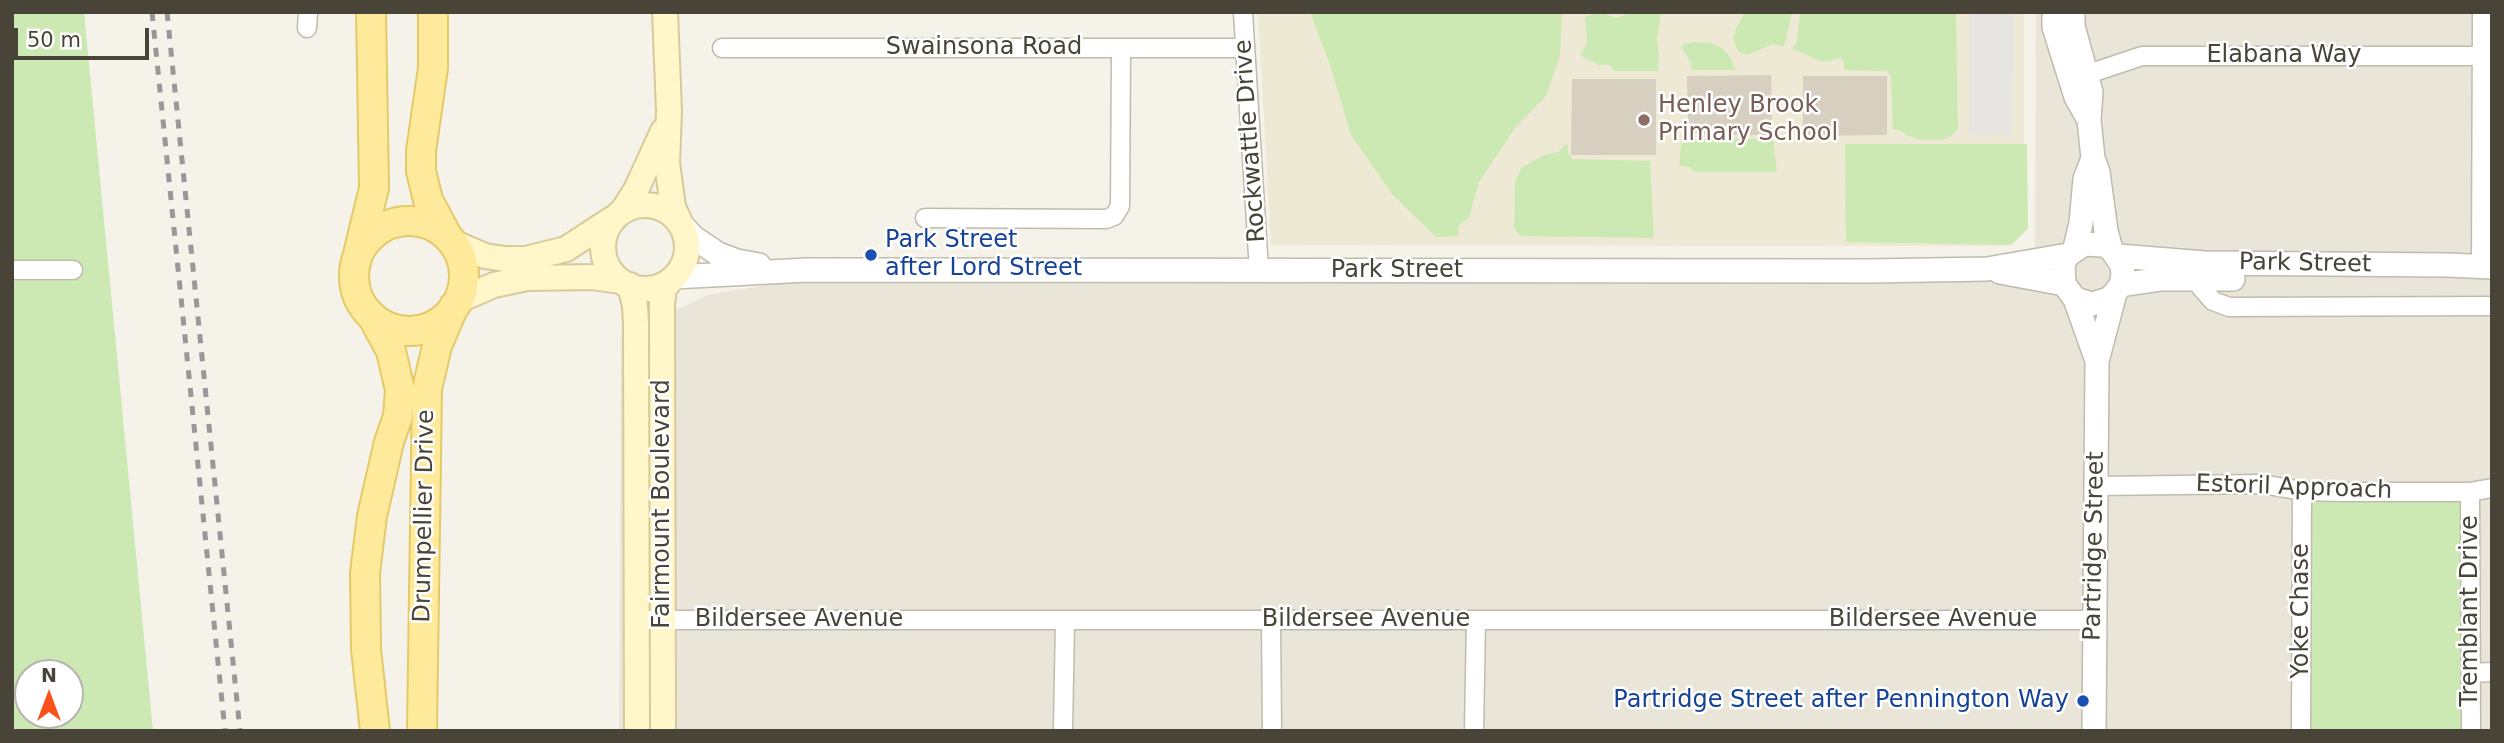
<!DOCTYPE html>
<style>
body{margin:0}
#map{position:relative;width:2504px;height:743px;overflow:hidden;background:#f5f2ea;font-family:"DejaVu Sans",sans-serif}
canvas{display:block}
.frame{position:absolute;inset:0;border:14px solid #494438;pointer-events:none}
.north{position:absolute;left:14px;top:659px;width:70px;height:70px;box-sizing:border-box;background:#fff;border:2px solid #b6b4af;border-radius:50%;rotate:0deg;font-size:19px;font-weight:700;line-height:28px;text-align:center;color:#494438}
.north::after{content:'';display:block;margin:auto;width:24px;height:32px;background:#fa501c;clip-path:polygon(50% 0,100% 100%,50% 72%,0 100%)}
.scale{position:absolute;left:14px;top:28px;width:135px;height:32px;box-sizing:border-box;border:4px solid #494438;border-top:0;padding-left:9px;font-size:21px;line-height:24px;white-space:nowrap;color:#494438;-webkit-text-stroke:5px #fff;paint-order:stroke}
</style>
<div id="map">
<canvas width="2504" height="743"></canvas>
<div class="frame"></div>
<div class="north">N</div>
<div class="scale">50 m</div>
</div>
<script>
const ctx = document.querySelector('canvas').getContext('2d');
ctx.lineJoin = 'round';
function fill(path, color) {
  ctx.fillStyle = color;
  ctx.fill(path, 'evenodd');
}
function shape(rows) {
  const path = new Path2D();
  for (const r of rows) {
    if (r.length === 3) {
      path.moveTo(r[0] + r[2], r[1]);
      path.arc(r[0], r[1], r[2], 0, 2 * Math.PI);
      continue;
    }
    path.moveTo(r[0], r[1]);
    for (let i = 2; i < r.length; i += 2) path.lineTo(r[i], r[i + 1]);
  }
  return path;
}
function strokePath(path, color, width, dash) {
  ctx.strokeStyle = color;
  ctx.lineWidth = width;
  ctx.lineCap = dash ? 'butt' : 'round';
  ctx.setLineDash(dash || []);
  ctx.stroke(path);
}
function drawText(font, color, halo, rows, align = 'center') {
  ctx.font = font + ' "DejaVu Sans",sans-serif';
  ctx.lineWidth = 5;
  ctx.setLineDash([]);
  ctx.textBaseline = 'middle';
  ctx.strokeStyle = halo;
  ctx.fillStyle = color;
  for (const [text, x, y, turn = 0] of rows) {
    ctx.save();
    ctx.translate(x, y);
    ctx.rotate((+turn || 0) * Math.PI / 180);
    ctx.textAlign = isNaN(turn) ? turn : align;
    if (halo) ctx.strokeText(text, 0, 0);
    ctx.fillText(text, 0, 0);
    ctx.restore();
  }
}
fill(shape([
 [2036,12,2492,12,2492,731,619,731,621,335,708,295,868,268,2035,263]
]), '#e9e5d8');
fill(shape([
 [1258,12,2024,12,2024,228,2005,246,1271,245]
]), '#eee9d4');
fill(shape([
 [12,12,84,12,153,731,12,731],
 [28,673,70,673,70,715,28,715],
 [1310,12,1562,12,1560,56,1546,96,1515,128,1479,182,1469,218,1458,226,1459,236,1436,237,1392,194,1351,135,1330,65],
 [1599,12,1616,18,1635,12,1661,12,1657,39,1659,59,1658,71,1614,71,1610,65,1599,65,1580,55,1587,43,1585,17],
 [1745,12,1792,12,1784,47,1773,44,1747,55,1738,52,1733,38,1737,26],
 [1800,12,1956,12,1958,129,1950,137,1941,140,1922,140,1908,136,1900,130,1893,130,1891,77,1887,71,1844,70,1844,63,1841,58,1823,62,1793,49,1797,41],
 [1692,42,1712,43,1723,49,1731,58,1735,70,1692,70,1691,63,1681,46],
 [1688,139,1773,139,1777,172,1695,172,1689,167,1679,166,1681,145],
 [1567,143,1568,152,1572,159,1650,161,1654,238,1520,236,1514,228,1515,182,1521,168,1544,155,1558,152],
 [1845,144,2027,144,2028,229,2011,245,1846,242],
 [2306,496,2465,496,2465,731,2305,731]
]), '#cce9b3');
fill(shape([
 [1969,12,2014,12,2013,135,1969,135]
]), '#e6e5e1');
fill(shape([
 [1771,75,1772,135,1688,135,1687,76],
 [1803,76,1887,76,1887,135,1803,136],
 [1572,79,1656,79,1656,155,1571,155]
]), '#d7cfbf');
const minor = shape([
 [1243,12,1259,271],
 [307,28,308,12],
 [722,48,1245,48],
 [2088,74,2142,56,2482,56],
 [925,218,1106,219,1114,216,1120,206,1121,48],
 [2481,267,2482,12],
 [12,270,73,270],
 [2193,278,2213,301,2229,307,2492,306],
 [2096,486,2262,484,2302,491,2342,492,2470,492,2492,488],
 [2470,492,2471,731],
 [637,620,2094,620],
 [1271,620,1272,731],
 [2472,673,2492,672],
 [1063,731,1065,620],
 [1474,731,1476,620],
 [2301,731,2302,491]
]);
const tertiary = shape([
 [2054,12,2054,27,2076,97,2089,120],
 [2073,12,2073,26,2091,92,2089,120,2093,158,2098,172,2106,231,2111,249],
 [681,224,693,237,718,254,737,261,759,265],
 [2075,248,2081,223,2085,179,2092,161],
 [2118,256,2205,263,2447,265,2492,267],
 [2000,272,2064,284],
 [674,277,807,270,1870,271,1987,269,2068,255],
 [2121,285,2161,279,2233,279],
 [2075,299,2092,304,2109,299,2115,293,2121,285,2123,275,2122,265,2111,249,2103,245,2084,244,2068,255,2063,264,2064,284,2075,299,2097,361],
 [2094,731,2097,361,2115,293]
]);
const secondary = shape([
 [665,12,669,111,667,163,673,207,679,220],
 [645,247,42],
 [622,212,636,190,663,131],
 [452,242,485,256,505,259,526,259,566,249,612,219],
 [630,285,635,306,636,325,637,731],
 [457,301,494,285,527,278,592,277,621,281],
 [663,731,662,304,664,288,671,280]
]);
const primary = shape([
 [433,12,433,68,421,151,421,171,428,200,448,237],
 [409,276,55],
 [359,250,374,188,371,12],
 [372,316,391,351,400,390,398,416,389,442,372,516,365,573,366,649,375,731],
 [422,731,427,389,437,346,454,306]
]);
strokePath(minor, '#c1bbac', 21);
strokePath(tertiary, '#c1bbac', 26);
strokePath(secondary, '#d5ca9a', 28);
strokePath(primary, '#e4c968', 32);
strokePath(minor, '#fff', 18);
strokePath(tertiary, '#fff', 23);
strokePath(secondary, '#fff6ca', 24);
strokePath(primary, '#feea9a', 28);
strokePath(shape([
 [152,12,225,731],
 [167,12,240,731]
]), '#989898', 5, [9, 9]);
for (const [x, y, r, color] of [
 [1644,120,7,"#8d6e63"],
 [871,255,7,"#1a4fb4"],
 [2083,701,7,"#1a4fb4"]
]) {
  const dot = new Path2D();
  dot.arc(x, y, r, 0, 2 * Math.PI);
  ctx.fillStyle = color;
  ctx.fill(dot);
  strokePath(dot, '#fff', 2.5);
}
drawText('24px', '#494438', '#fff', [
 ["Swainsona Road",984,48],
 ["Elabana Way",2284,56],
 ["Rockwattle Drive",1251,141,-94],
 ["Park Street",2305,264,1],
 ["Park Street",1397,271],
 ["Estoril Approach",2294,488,2],
 ["Fairmount Boulevard",663,504,-90],
 ["Drumpellier Drive",425,516,-89],
 ["Partridge Street",2095,546,-89],
 ["Yoke Chase",2302,611,-90],
 ["Tremblant Drive",2471,611,-90],
 ["Bildersee Avenue",799,620],
 ["Bildersee Avenue",1366,620],
 ["Bildersee Avenue",1933,620]
]);
drawText('24px', '#785e54', '#fff', [
 ["Henley Brook",1658,106],
 ["Primary School",1658,134]
], 'left');
drawText('24px', '#164399', '#fff', [
 ["Park Street",885,241],
 ["after Lord Street",885,269],
 ["Partridge Street after Pennington Way",2069,701,"right"]
], 'left');
</script>
